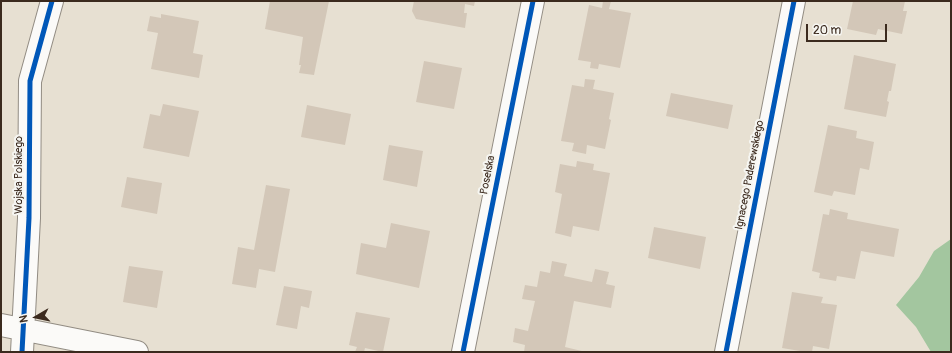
<!DOCTYPE html>
<style>
body{margin:0}
#map{position:relative;width:952px;height:353px;overflow:hidden;background:#e7e0d2;font-family:Pangolin,sans-serif}
canvas{display:block}
.frame{position:absolute;inset:0;border:2px solid #3b2a1e;pointer-events:none}
.north{position:absolute;left:16px;top:297px;width:40px;height:40px;-webkit-text-stroke:3px #f6f6f2;paint-order:stroke;rotate:261deg;font-size:11px;font-weight:700;line-height:16px;text-align:center;color:#3b2a1e}
.north::after{content:'';display:block;margin:auto;width:14px;height:18px;background:#3b2a1e;clip-path:polygon(50% 0,100% 100%,50% 72%,0 100%)}
.scale{position:absolute;left:806px;top:24px;width:81px;height:18px;box-sizing:border-box;border:2px solid #3b2a1e;border-top:0;padding-left:5px;font-size:12px;line-height:14px;white-space:nowrap;color:#3b2a1e;-webkit-text-stroke:3px #f6f6f2;paint-order:stroke}
</style>
<div id="map">
<canvas width="952" height="353"></canvas>
<div class="frame"></div>
<div class="north">N</div>
<div class="scale">20 m</div>
</div>
<script>
const ctx = document.querySelector('canvas').getContext('2d');
ctx.lineJoin = 'round';
function fill(path, color) {
  ctx.fillStyle = color;
  ctx.fill(path, 'evenodd');
}
function shape(rows) {
  const path = new Path2D();
  for (const r of rows) {
    path.moveTo(r[0], r[1]);
    for (let i = 2; i < r.length; i += 2) path.lineTo(r[i], r[i + 1]);
  }
  return path;
}
function strokePath(path, color, width, dash) {
  ctx.strokeStyle = color;
  ctx.lineWidth = width;
  ctx.lineCap = dash ? 'butt' : 'round';
  ctx.setLineDash(dash || []);
  ctx.stroke(path);
}
function drawText(font, color, halo, rows, align = 'center') {
  ctx.font = font + ' Pangolin,sans-serif';
  ctx.lineWidth = 4;
  ctx.setLineDash([]);
  ctx.textBaseline = 'middle';
  ctx.strokeStyle = halo;
  ctx.fillStyle = color;
  for (const [text, x, y, turn = 0] of rows) {
    ctx.save();
    ctx.translate(x, y);
    ctx.rotate((+turn || 0) * Math.PI / 180);
    ctx.textAlign = isNaN(turn) ? turn : align;
    if (halo) ctx.strokeText(text, 0, 0);
    ctx.fillText(text, 0, 0);
    ctx.restore();
  }
}
fill(shape([
 [951,239,951,352,931,352,916,327,896,305,919,277,934,251]
]), '#a3c69f');
fill(shape([
 [270,1,329,1,314,75,299,73,301,65,299,65,303,37,265,29],
 [414,1,475,1,474,6,465,4,464,13,467,13,465,28,416,19,412,11],
 [603,1,611,1,609,9,631,13,620,68,599,64,598,69,590,68,591,62,578,60,589,5,602,8],
 [853,1,905,1,903,11,907,11,902,34,878,29,876,35,847,29],
 [161,14,199,21,193,53,203,55,199,78,151,69,158,33,147,31,150,16,161,18],
 [854,55,896,64,891,91,889,91,887,101,889,102,886,117,844,109],
 [424,61,462,68,454,109,416,102],
 [585,79,595,80,593,89,614,93,609,119,611,120,605,149,587,145,586,154,572,151,574,143,561,141,572,85,584,87],
 [671,93,733,105,728,129,666,116],
 [163,104,199,111,189,157,143,148,150,114,160,116],
 [307,105,351,114,345,145,301,137],
 [828,125,857,131,856,138,874,142,869,170,860,168,855,195,834,191,832,196,814,192],
 [389,145,423,151,417,187,383,180],
 [577,161,594,164,593,170,610,173,599,231,573,226,571,237,555,233,562,194,555,192,560,164,576,167],
 [127,177,162,183,157,214,121,207],
 [266,185,290,189,275,272,259,269,256,288,232,284,238,247,254,250],
 [830,209,848,213,847,219,899,229,894,257,861,251,855,279,837,276,836,281,819,278,820,273,812,271,823,214,829,215],
 [391,223,430,231,419,288,356,274,361,243,386,248],
 [654,227,706,237,700,269,648,258],
 [552,261,567,264,564,276,592,282,595,269,609,272,606,284,615,286,611,308,574,301,565,347,586,352,524,352,525,345,513,342,515,328,528,331,535,301,522,299,525,285,537,287,540,271,550,273],
 [129,266,163,271,157,308,123,302],
 [284,286,312,291,309,308,301,306,297,329,276,325],
 [792,292,823,297,821,303,837,305,829,349,813,346,812,352,806,352,782,348],
 [356,312,390,318,383,352,365,348,364,352,355,352,357,347,349,345]
]), '#d3c7b8');
const street = shape([
 [1,325,137,352],
 [22,352,29,218,30,81,52,1],
 [463,352,533,1],
 [726,352,794,1]
]);
strokePath(street, '#928c83', 24);
strokePath(street, '#fbfaf8', 22);
strokePath(shape([
 [22,352,29,218,30,81,52,1],
 [463,352,533,1],
 [726,352,794,1]
]), '#0057b8', 5);
drawText('11px', '#3b2a1e', '#f6f6f2', [
 ["Wojska Polskiego",19,175,-90],
 ["Poselska",488,175,-79],
 ["Ignacego Paderewskiego",750,175,-79]
]);
</script>
